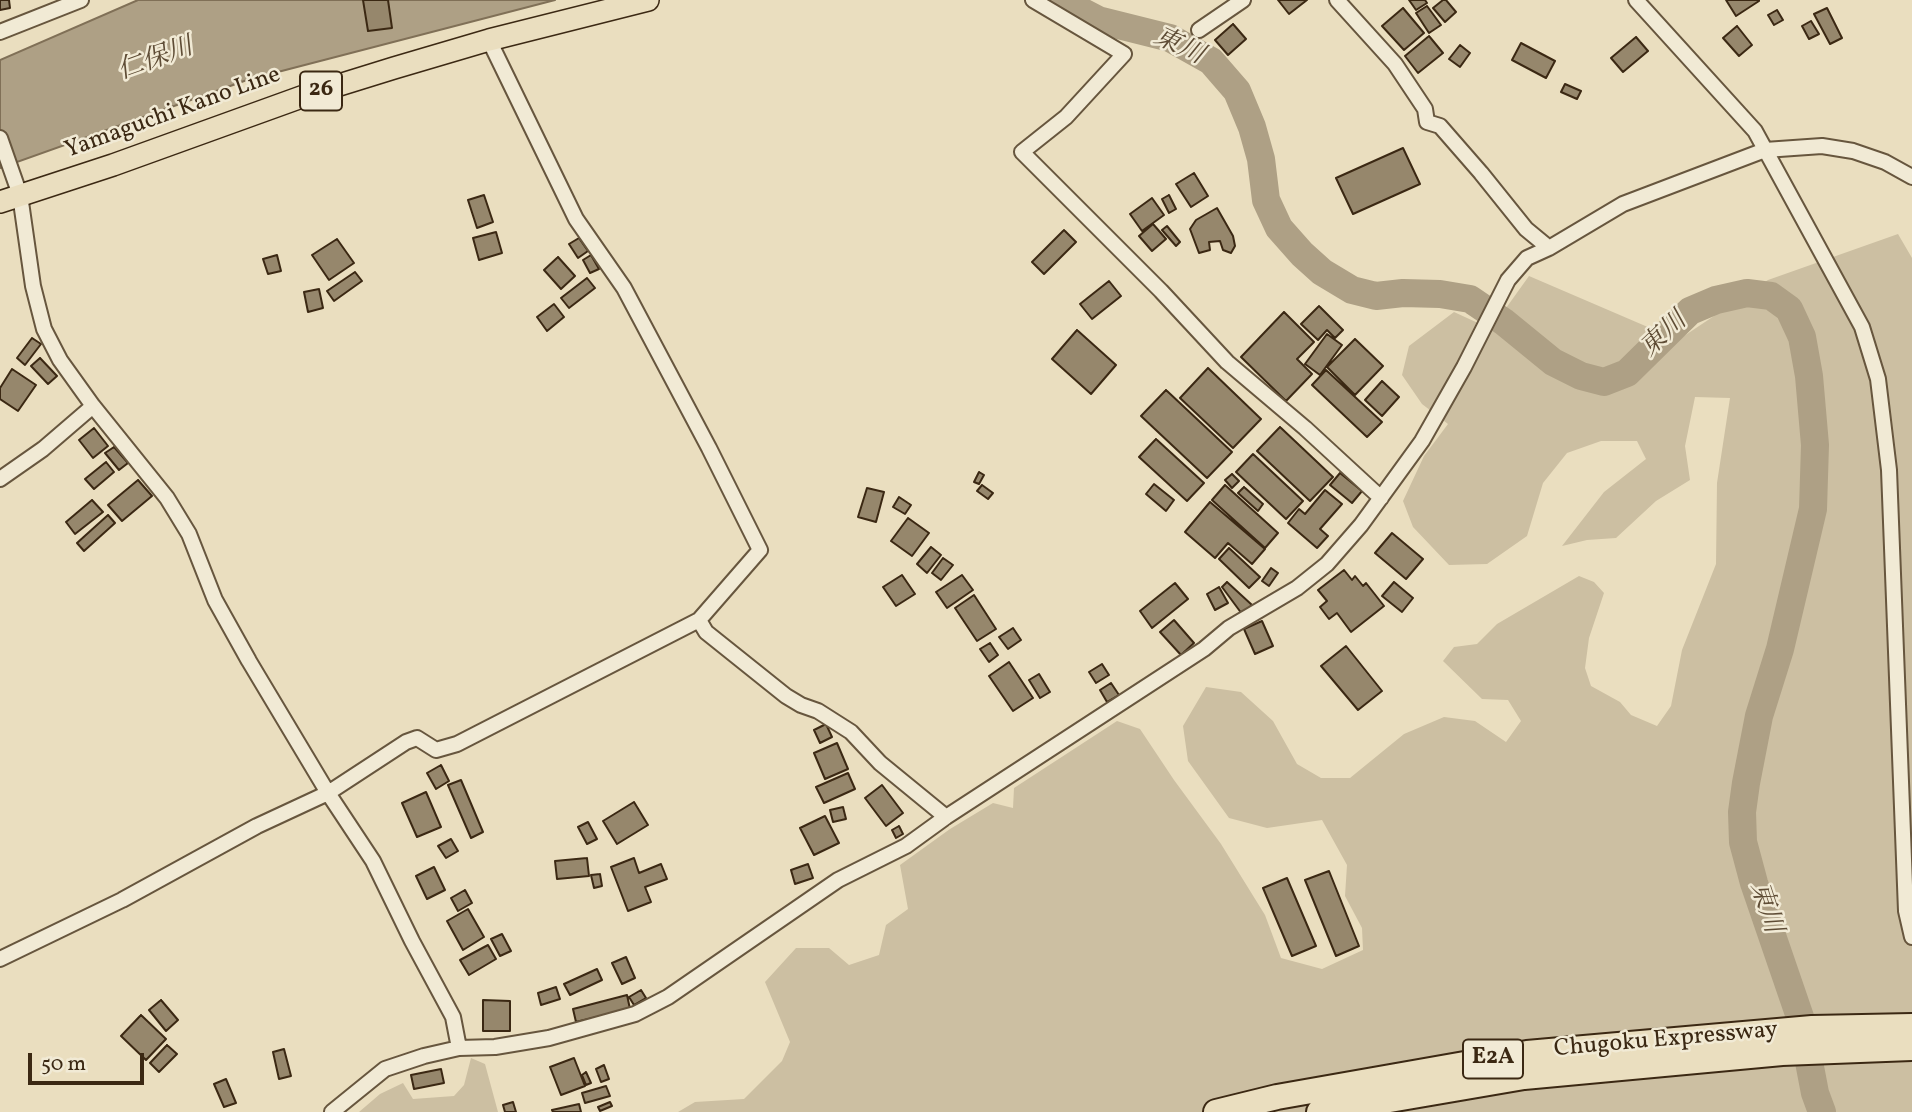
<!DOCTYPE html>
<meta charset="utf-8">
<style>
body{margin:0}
#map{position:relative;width:1912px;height:1112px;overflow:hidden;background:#eadebf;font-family:Vollkorn,serif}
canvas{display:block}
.scale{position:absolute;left:28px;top:1053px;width:116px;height:32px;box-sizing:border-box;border:4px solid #3b2813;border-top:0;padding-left:9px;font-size:21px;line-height:24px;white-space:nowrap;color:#3b2813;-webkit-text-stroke:5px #f1ead5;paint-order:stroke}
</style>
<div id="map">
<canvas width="1912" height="1112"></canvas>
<div class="scale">50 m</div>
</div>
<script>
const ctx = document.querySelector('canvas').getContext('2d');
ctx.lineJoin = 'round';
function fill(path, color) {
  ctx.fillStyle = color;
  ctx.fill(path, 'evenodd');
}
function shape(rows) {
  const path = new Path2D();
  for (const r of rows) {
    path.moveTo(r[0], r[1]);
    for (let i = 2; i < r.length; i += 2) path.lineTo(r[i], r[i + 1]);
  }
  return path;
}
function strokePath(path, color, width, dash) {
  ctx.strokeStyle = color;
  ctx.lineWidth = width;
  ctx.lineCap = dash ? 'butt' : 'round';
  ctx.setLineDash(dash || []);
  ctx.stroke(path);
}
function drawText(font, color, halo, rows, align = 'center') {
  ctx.font = font + ' Vollkorn,"Noto Serif JP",serif';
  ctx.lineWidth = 5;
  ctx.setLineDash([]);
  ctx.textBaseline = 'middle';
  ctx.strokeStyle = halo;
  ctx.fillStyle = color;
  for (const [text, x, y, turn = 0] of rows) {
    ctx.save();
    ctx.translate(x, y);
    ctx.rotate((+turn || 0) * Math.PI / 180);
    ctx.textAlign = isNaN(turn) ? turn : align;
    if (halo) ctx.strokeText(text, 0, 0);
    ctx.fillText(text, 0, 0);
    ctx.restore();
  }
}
fill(shape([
 [1898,234,1912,258,1912,1112,678,1112,695,1102,744,1099,782,1061,790,1042,765,982,796,948,829,948,849,965,879,955,886,925,908,909,900,865,950,829,993,803,1013,808,1014,788,1117,721,1140,729,1174,780,1221,844,1265,915,1281,958,1322,969,1363,950,1362,928,1345,896,1347,865,1322,820,1267,828,1229,818,1188,761,1183,726,1206,687,1241,692,1273,721,1297,764,1321,778,1350,778,1404,734,1444,717,1475,721,1506,742,1521,721,1508,700,1482,699,1443,661,1454,647,1477,644,1497,624,1579,576,1594,582,1604,593,1589,638,1585,668,1591,686,1620,702,1631,715,1657,726,1671,706,1682,650,1716,564,1717,483,1730,398,1695,397,1685,446,1690,480,1656,501,1616,538,1587,540,1562,546,1604,492,1646,459,1637,441,1601,441,1567,453,1543,483,1527,536,1487,564,1449,565,1413,527,1403,501,1424,456,1448,424,1422,404,1402,375,1409,346,1454,312,1491,329,1529,276,1678,340,1768,280],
 [471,1058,485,1064,498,1112,359,1112,380,1094,403,1083,413,1099,454,1096,464,1085]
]), '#ccbfa2');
const water = shape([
 [138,0,555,0,247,80,0,168,0,60,138,0]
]);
fill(water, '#aea085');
strokePath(water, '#807057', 2);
strokePath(shape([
 [1060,0,1098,20,1170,38,1211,61,1237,91,1252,127,1261,159,1266,200,1279,228,1302,254,1322,272,1352,290,1376,296,1403,293,1440,294,1470,299,1504,322,1553,362,1581,376,1604,382,1627,373,1690,311,1716,300,1747,293,1771,296,1789,309,1802,337,1809,376,1815,445,1813,509,1780,649,1759,716,1746,783,1742,812,1743,842,1754,883,1801,1020,1815,1093,1822,1112]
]), '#aea085', 28);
const building = shape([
 [0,0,9,0,10,8,0,10,0,0],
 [363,0,388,0,392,28,368,31,363,0],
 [1278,0,1307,0,1289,14,1278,0],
 [1409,0,1425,0,1427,3,1416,10,1409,0],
 [1443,0,1446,0,1456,12,1445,22,1433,8,1443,0],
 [1726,0,1759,0,1759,1,1736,16,1726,0],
 [1427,6,1441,25,1429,33,1416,13,1427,6],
 [1403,8,1424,33,1404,50,1382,26,1403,8],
 [1827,8,1842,38,1830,44,1814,14,1827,8],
 [1777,10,1783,20,1774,25,1768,15,1777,10],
 [1811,21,1819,34,1809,39,1802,26,1811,21],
 [1233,24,1246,39,1228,55,1215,40,1233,24],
 [1737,26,1752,45,1739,56,1723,38,1737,26],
 [1429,36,1443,53,1418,73,1405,56,1429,36],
 [1636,37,1648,51,1623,72,1611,58,1636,37],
 [1521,43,1555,61,1546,78,1512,60,1521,43],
 [1460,45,1470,53,1460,67,1449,59,1460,45],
 [1565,84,1581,91,1577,99,1561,92,1565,84],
 [1403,148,1420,184,1353,214,1336,178,1403,148],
 [1194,173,1208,196,1191,207,1176,184,1194,173],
 [484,195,493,222,477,228,468,200,484,195],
 [1169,195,1176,209,1169,213,1162,199,1169,195],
 [1152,198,1164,215,1142,231,1130,214,1152,198],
 [1217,208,1233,236,1235,246,1231,253,1223,250,1220,241,1209,242,1210,250,1199,253,1190,229,1196,220,1217,208],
 [1153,224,1166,239,1152,251,1139,236,1153,224],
 [1167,226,1180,242,1176,246,1162,230,1167,226],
 [1064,230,1076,242,1044,274,1032,262,1064,230],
 [496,232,502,253,479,260,473,238,496,232],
 [579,238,588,251,578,258,569,244,579,238],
 [337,239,354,263,329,280,312,255,337,239],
 [277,255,281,271,268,274,263,259,277,255],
 [591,255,599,269,590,273,583,260,591,255],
 [558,257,575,276,561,289,544,270,558,257],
 [355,272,362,281,334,301,327,291,355,272],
 [587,278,595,288,569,308,561,298,587,278],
 [1109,281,1121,296,1092,319,1080,304,1109,281],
 [319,289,323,308,308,312,304,292,319,289],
 [554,304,564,317,547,331,537,317,554,304],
 [1319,306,1343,330,1335,338,1327,330,1318,340,1301,324,1319,306],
 [1284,312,1314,342,1297,359,1312,374,1286,401,1241,357,1284,312],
 [1077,330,1116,365,1091,394,1052,359,1077,330],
 [1327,334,1342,345,1320,375,1305,364,1327,334],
 [32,338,41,344,25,365,17,358,32,338],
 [1355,339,1383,366,1355,395,1327,367,1355,339],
 [40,358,57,376,48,384,31,366,40,358],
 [1208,368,1261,419,1233,448,1180,398,1208,368],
 [12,369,36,385,18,411,0,399,0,388,12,369],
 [1326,370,1382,422,1367,437,1312,385,1326,370],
 [1382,381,1399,397,1382,416,1365,400,1382,381],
 [1166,390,1232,452,1207,478,1141,416,1166,390],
 [1280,427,1333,477,1310,501,1257,451,1280,427],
 [94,428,108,446,93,458,79,440,94,428],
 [1156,439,1204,483,1187,501,1139,457,1156,439],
 [114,447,128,463,119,470,105,453,114,447],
 [1253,454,1303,501,1286,519,1236,472,1253,454],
 [106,462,114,472,94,489,85,479,106,462],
 [979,472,984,475,979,484,974,482,979,472],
 [1340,473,1362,491,1352,503,1330,485,1340,473],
 [1232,474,1239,481,1232,488,1225,480,1232,474],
 [138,480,152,496,122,521,108,505,138,480],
 [1154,484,1174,500,1166,511,1146,494,1154,484],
 [982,485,993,493,988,499,977,491,982,485],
 [1225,485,1278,533,1265,548,1212,500,1225,485],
 [1244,487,1263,504,1258,511,1238,493,1244,487],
 [867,488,884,492,876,522,858,517,867,488],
 [1325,490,1342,504,1320,529,1328,536,1317,548,1288,523,1299,509,1305,514,1325,490],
 [899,497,911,505,905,514,893,507,899,497],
 [92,500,103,512,75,534,66,522,92,500],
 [1210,502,1265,549,1252,564,1228,543,1215,558,1185,532,1210,502],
 [108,515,115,523,84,551,77,543,108,515],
 [908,518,929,533,912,556,891,541,908,518],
 [1392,533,1423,559,1406,579,1375,553,1392,533],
 [931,547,941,555,927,573,917,564,931,547],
 [1229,548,1260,577,1249,588,1219,559,1229,548],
 [943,558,953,565,941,580,932,573,943,558],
 [1271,568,1278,573,1269,586,1262,581,1271,568],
 [1344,570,1352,580,1355,576,1363,586,1366,583,1384,606,1351,632,1337,613,1329,619,1320,607,1327,601,1318,590,1344,570],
 [902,575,915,594,896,606,883,587,902,575],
 [962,575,973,590,947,608,936,592,962,575],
 [1227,582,1252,605,1242,614,1222,587,1227,582],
 [1394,582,1413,598,1402,612,1382,596,1394,582],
 [1175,583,1188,599,1152,628,1140,611,1175,583],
 [1219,587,1228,603,1215,610,1207,594,1219,587],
 [974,595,996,629,977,641,955,608,974,595],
 [1174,620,1194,643,1181,655,1160,632,1174,620],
 [1262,621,1273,646,1255,654,1244,629,1262,621],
 [1013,628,1021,640,1008,649,999,637,1013,628],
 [990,643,998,655,989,662,980,649,990,643],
 [1346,646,1382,691,1358,710,1321,666,1346,646],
 [1009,662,1033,698,1013,711,989,676,1009,662],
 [1102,664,1109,675,1096,683,1089,672,1102,664],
 [1039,674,1050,692,1040,698,1029,680,1039,674],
 [1111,683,1119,695,1107,702,1100,690,1111,683],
 [826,724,832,737,820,743,814,730,826,724],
 [837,743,848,769,825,779,814,753,837,743],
 [441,765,449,781,436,789,427,773,441,765],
 [848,773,855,789,824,803,816,787,848,773],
 [461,780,483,832,471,838,448,785,461,780],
 [882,785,903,813,886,826,865,798,882,785],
 [426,792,441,827,417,837,402,803,426,792],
 [634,802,648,825,617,844,603,821,634,802],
 [843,807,846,819,833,822,830,810,843,807],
 [825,816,839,843,814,855,800,828,825,816],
 [588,822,597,839,587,844,578,827,588,822],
 [899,826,903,834,896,838,892,830,899,826],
 [451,839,458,851,446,858,438,846,451,839],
 [587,858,589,876,557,879,555,861,587,858],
 [634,858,639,873,661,864,667,879,645,887,651,902,628,911,611,867,634,858],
 [808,864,813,878,795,884,791,870,808,864],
 [434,867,445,890,427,899,416,876,434,867],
 [1329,871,1359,946,1336,956,1305,880,1329,871],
 [600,874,602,886,594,888,591,875,600,874],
 [1287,878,1316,946,1292,956,1263,888,1287,878],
 [465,890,472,903,458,911,451,898,465,890],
 [468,909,484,937,463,950,447,921,468,909],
 [502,934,511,951,500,956,491,939,502,934],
 [488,945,496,959,469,975,460,960,488,945],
 [626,957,635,978,622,984,612,963,626,957],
 [597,969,602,980,570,995,564,984,597,969],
 [556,987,560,999,541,1005,538,993,556,987],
 [641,990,646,998,634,1005,629,997,641,990],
 [627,995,630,1009,576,1022,573,1009,627,995],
 [161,1000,178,1020,166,1031,149,1010,161,1000],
 [483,1000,510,1001,510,1031,483,1031,483,1000],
 [141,1015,166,1039,146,1060,121,1036,141,1015],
 [167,1045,177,1054,159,1072,150,1063,167,1045],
 [284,1049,291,1076,279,1079,273,1052,284,1049],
 [574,1058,585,1086,561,1095,550,1067,574,1058],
 [604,1065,609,1079,601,1082,596,1069,604,1065],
 [441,1069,444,1083,414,1089,411,1075,441,1069],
 [586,1072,591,1083,586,1085,582,1075,586,1072],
 [226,1079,236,1103,224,1107,214,1084,226,1079],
 [606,1086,610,1096,585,1103,582,1093,606,1086],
 [513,1102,516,1112,505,1112,503,1105,513,1102],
 [610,1102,612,1106,600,1111,598,1107,610,1102],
 [579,1104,581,1112,553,1112,552,1110,579,1104]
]);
fill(building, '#96876c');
strokePath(building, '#3b2813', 2);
const street = shape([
 [1033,0,1124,54,1066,117,1022,152,1161,291,1227,362,1305,428,1381,498],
 [1337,0,1395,64,1425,109,1427,122,1440,126,1481,173,1526,229,1549,248],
 [1636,0,1755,131,1862,327,1878,379,1889,470,1906,911,1912,937],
 [1199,30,1243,0],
 [0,32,81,0],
 [0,138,20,195,33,286,44,329,60,360,93,406,167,498,189,534,215,600,249,661,328,793,373,861,412,941,453,1017,459,1048],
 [0,479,43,449,93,406],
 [699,620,706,632,786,696,801,705,818,711,851,732,880,763,946,817],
 [0,959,122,900,257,826,328,793,406,742,417,738,436,750,457,744,699,620,760,550,709,448,624,288,576,219,489,40],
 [332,1112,385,1069,424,1056,459,1048,495,1047,549,1038,635,1014,668,997,838,880,906,846,946,817,1204,649,1229,628,1297,588,1327,564,1361,525,1422,441,1464,367,1508,280,1527,258,1549,248,1623,204,1765,150,1822,146,1853,151,1885,162,1912,177]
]);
const primary = shape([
 [0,202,113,165,307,95,394,68,489,40,648,0]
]);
const highway = shape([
 [1216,1112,1277,1097,1527,1053,1812,1028,1912,1026],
 [1319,1112,1524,1077,1782,1053,1912,1048]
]);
strokePath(street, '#67563e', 18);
strokePath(primary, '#3b2813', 24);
strokePath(highway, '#3b2813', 28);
strokePath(street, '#f1ead5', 14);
strokePath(primary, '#eadebf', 21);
strokePath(highway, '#eadebf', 24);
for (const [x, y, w] of [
 [321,91,42],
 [1493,1059,60]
]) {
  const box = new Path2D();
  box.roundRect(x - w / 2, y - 19.5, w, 39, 5);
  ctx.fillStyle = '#f1ead5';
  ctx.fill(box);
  strokePath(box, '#3b2813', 2);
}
drawText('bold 23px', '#3b2813', null, [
 ["26",321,91],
 ["E2A",1493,1059]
]);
drawText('24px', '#3b2813', '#f1ead5', [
 ["Yamaguchi Kano Line",173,114,-20],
 ["Chugoku Expressway",1666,1041,-5]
]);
drawText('italic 26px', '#5e4c35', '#f1ead5', [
 ["東川",1178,48,25],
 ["仁保川",156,61,-20],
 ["東川",1665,336,-43],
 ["東川",1764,908,72]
]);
</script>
